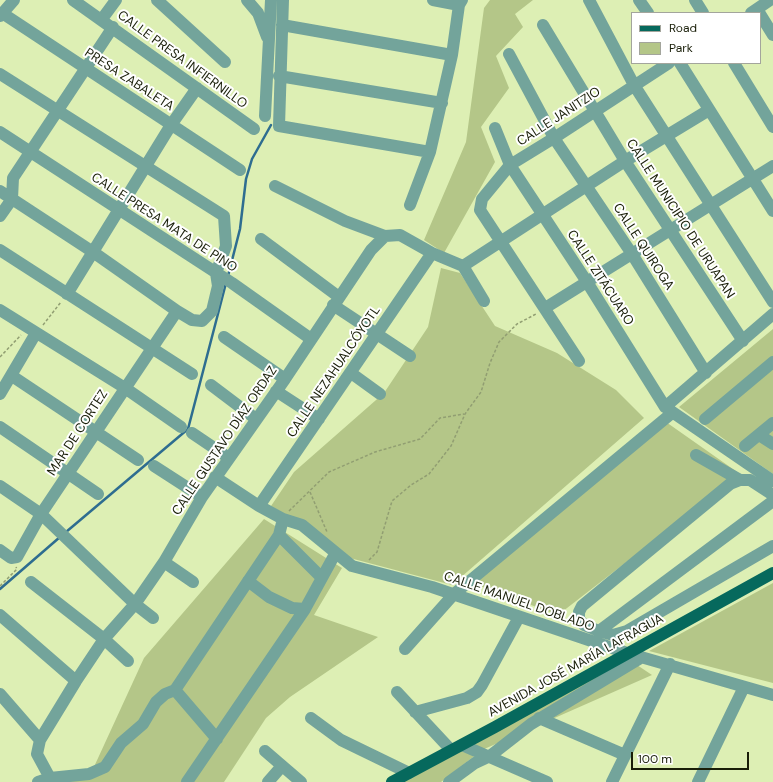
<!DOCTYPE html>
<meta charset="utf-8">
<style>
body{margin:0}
#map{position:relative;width:773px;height:782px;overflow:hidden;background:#ddefb4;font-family:"DM Sans",sans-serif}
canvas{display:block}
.legend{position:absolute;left:631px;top:12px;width:130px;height:52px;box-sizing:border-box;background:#fff;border:1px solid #a3a59c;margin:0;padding:5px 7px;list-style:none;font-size:12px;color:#191e08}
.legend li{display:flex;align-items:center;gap:8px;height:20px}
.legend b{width:20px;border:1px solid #a3a59c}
.scale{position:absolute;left:631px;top:752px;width:118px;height:18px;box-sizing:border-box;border:2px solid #191e08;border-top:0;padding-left:5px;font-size:12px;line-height:14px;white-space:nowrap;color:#191e08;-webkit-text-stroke:3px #fff;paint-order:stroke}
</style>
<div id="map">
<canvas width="773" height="782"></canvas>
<ul class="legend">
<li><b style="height:5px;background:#06695d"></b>Road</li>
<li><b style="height:11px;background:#b4c688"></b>Park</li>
</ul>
<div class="scale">100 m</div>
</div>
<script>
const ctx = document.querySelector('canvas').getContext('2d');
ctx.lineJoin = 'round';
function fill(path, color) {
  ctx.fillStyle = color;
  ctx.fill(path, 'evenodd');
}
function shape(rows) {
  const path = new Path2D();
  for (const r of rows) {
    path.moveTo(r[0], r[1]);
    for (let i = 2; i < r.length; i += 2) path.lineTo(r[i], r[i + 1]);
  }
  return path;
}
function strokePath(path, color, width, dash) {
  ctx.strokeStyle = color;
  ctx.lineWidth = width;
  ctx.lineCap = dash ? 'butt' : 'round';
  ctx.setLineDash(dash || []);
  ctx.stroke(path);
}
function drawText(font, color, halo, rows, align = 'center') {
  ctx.font = font + ' "DM Sans",sans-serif';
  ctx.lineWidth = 4;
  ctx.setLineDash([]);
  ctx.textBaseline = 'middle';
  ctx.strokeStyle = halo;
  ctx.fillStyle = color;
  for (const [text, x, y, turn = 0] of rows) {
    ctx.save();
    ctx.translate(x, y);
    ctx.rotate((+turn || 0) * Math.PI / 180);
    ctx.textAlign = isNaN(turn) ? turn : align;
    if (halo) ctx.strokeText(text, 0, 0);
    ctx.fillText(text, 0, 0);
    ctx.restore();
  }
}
fill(shape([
 [490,0,533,0,515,14,523,27,496,56,509,88,481,127,495,162,444,253,424,240,466,142,484,8],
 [441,268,460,273,495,326,557,353,616,390,644,418,452,585,346,557,271,506,294,472,384,393,428,327],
 [773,329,773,474,679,407],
 [666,422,740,474,558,615,472,583],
 [264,519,342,568,314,615,378,637,290,697,266,718,224,782,63,782,93,769,144,658],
 [773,583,773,683,649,651],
 [625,657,652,675,482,750,441,782,399,782]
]), '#b4c688');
strokePath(shape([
 [228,276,240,229,246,179,252,159,271,125],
 [66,532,188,429,226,283],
 [0,589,60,537]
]), '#2e6d90', 2.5);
strokePath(shape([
 [43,325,61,302],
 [0,357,21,335],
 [310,492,327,532],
 [289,511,329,472,375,452,420,439,440,418,464,414],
 [369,560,377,552,392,501,411,485,429,474,451,446,465,414,481,392,490,363,499,342,517,324,536,314],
 [0,586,17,569,16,567]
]), '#919e72', 1.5, [3, 2]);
strokePath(shape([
 [73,0,254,129],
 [157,0,225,62],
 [247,0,258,13,267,37],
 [283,0,279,126,430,152],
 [433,0,459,5],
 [589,0,634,85,773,302],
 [639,0,648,13],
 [695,0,703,13],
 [2,13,240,170],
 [751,13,770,0],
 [760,14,773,35],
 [0,16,14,0],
 [102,19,116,0],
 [282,25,452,55],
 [543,25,625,161,743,341],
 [509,54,554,138,632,254,706,373],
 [680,63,773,211],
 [734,63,773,127],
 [0,74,224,216,226,246,216,273,218,286,212,311,202,321,192,320,177,311,93,252,0,191],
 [279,76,442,103],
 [265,116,271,0],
 [495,128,510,165,587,282,665,407,773,481],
 [0,132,232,283,311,339],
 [275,186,345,221,385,236],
 [410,205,430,152,452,55,459,5,462,0],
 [0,216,12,199,13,178,113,27],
 [261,239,339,297],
 [0,250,192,374],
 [463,266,625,161,709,110],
 [463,266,484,301],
 [67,294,171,125,197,88],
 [333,305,410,356],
 [545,308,773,166],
 [0,310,125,388,181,427],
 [224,337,285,379],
 [579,361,480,210,482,199,510,165,554,138,669,63],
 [351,373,380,394],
 [12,376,138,460],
 [211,385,256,419],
 [276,391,319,419],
 [0,394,36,333],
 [665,407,773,314],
 [705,419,773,362],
 [0,427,98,494],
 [192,433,229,458],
 [759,435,773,444],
 [745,446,773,423],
 [696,455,740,480,750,480,773,495],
 [154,466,202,497],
 [215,477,259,506,283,519,302,525,352,566,432,587,627,653,773,695],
 [740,480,730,484,582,606,579,612,579,619,584,625,599,631,613,635,627,631,773,546],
 [0,486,41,514,135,604,153,618],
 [259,506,432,253],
 [279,535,321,577],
 [0,550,11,558,17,557,41,514,177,311],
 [164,562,193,582],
 [248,581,269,597,292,608,305,609],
 [31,582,104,639,128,661],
 [0,615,76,681],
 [599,631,773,501],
 [405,649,454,594,672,413],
 [175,690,217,739],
 [397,692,451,750],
 [0,694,40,740],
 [415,712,467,698,477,692,482,685,519,617],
 [311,718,341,740,409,773],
 [539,718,625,755],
 [462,745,547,782],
 [265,751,301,782],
 [50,778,37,754,40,740,76,681,104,639,135,604,164,562,202,497,285,379,371,250,385,236,400,235,432,253,463,266],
 [38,782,50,778,89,774,105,767,121,743,143,724,156,702,165,694,175,690,279,535,283,519],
 [187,782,305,609,335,554],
 [268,782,282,766],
 [449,782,475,763,490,756,531,724,642,657],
 [612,782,670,664],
 [698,782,744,687]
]), '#73a49b', 12);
strokePath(shape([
 [392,782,495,727,773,573]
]), '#06695d', 12);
drawText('13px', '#191e08', '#fff', [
 ["CALLE PRESA INFIERNILLO",182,60,36],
 ["PRESA ZABALETA",129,80,33],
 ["CALLE JANITZIO",559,117,-33],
 ["CALLE MUNICIPIO DE URUAPAN",680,219,57],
 ["CALLE PRESA MATA DE PINO",164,223,33],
 ["CALLE QUIROGA",643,247,57],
 ["CALLE ZITÁCUARO",600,278,57],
 ["CALLE NEZAHUALCÓYOTL",334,372,-56],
 ["MAR DE CORTEZ",78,433,-57],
 ["CALLE GUSTAVO DÍAZ ORDAZ",225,441,-56],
 ["CALLE MANUEL DOBLADO",519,602,19],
 ["AVENIDA JOSÉ MARÍA LAFRAGUA",576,666,-29]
]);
</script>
